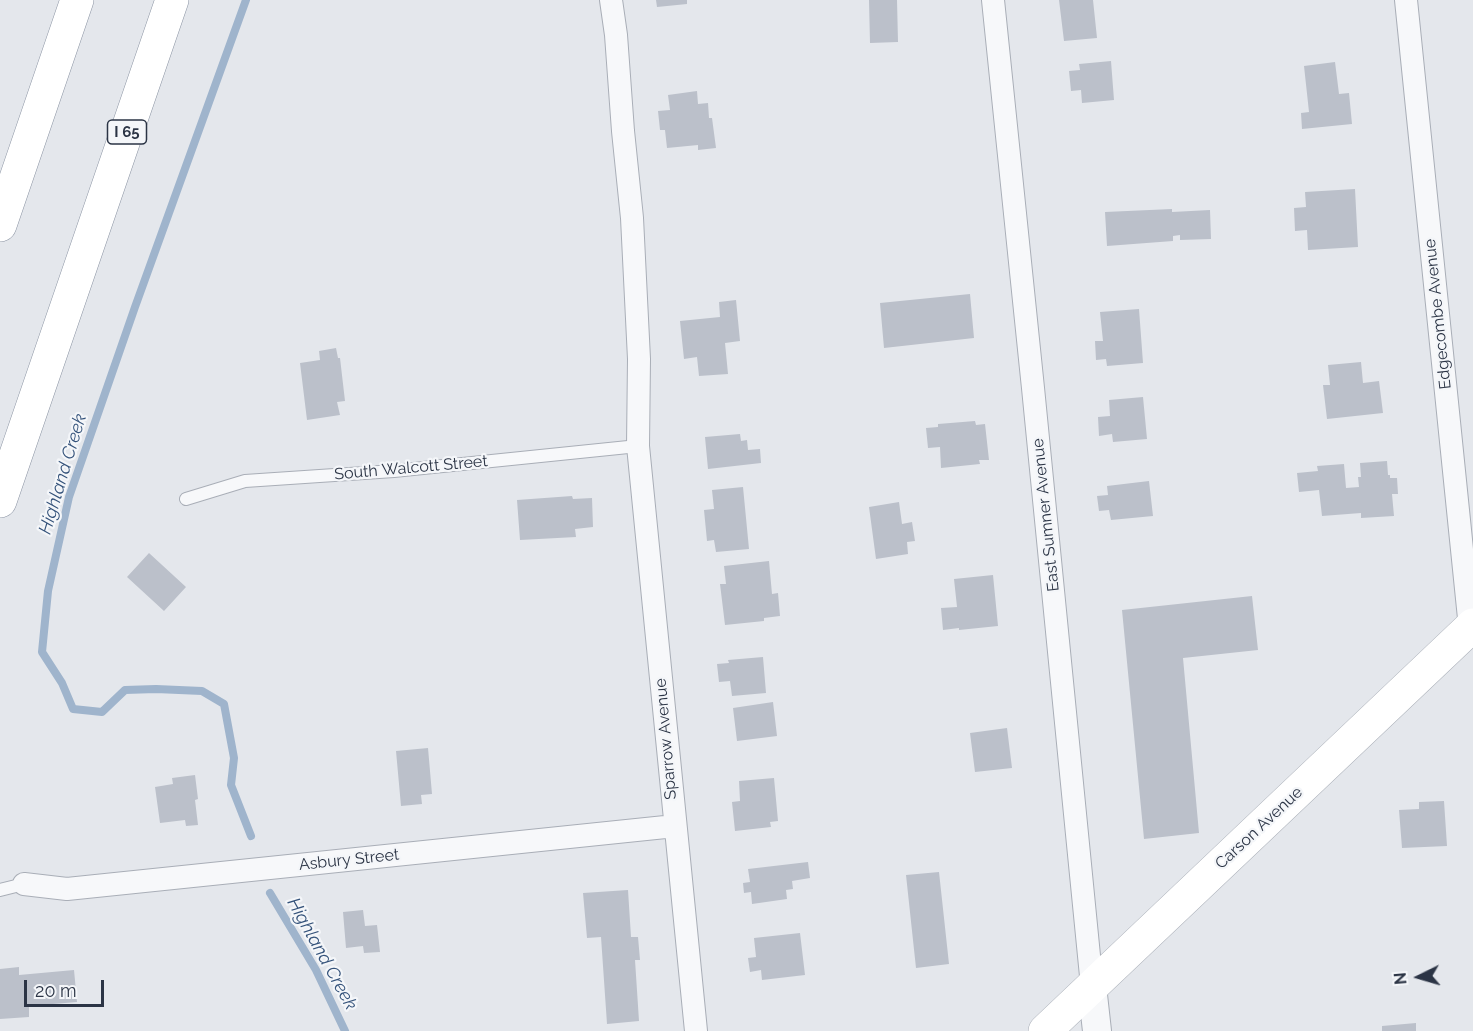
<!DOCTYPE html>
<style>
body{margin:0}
#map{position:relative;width:1473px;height:1031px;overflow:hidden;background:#e4e7ec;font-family:Raleway,sans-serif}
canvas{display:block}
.north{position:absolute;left:1389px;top:947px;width:60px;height:60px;-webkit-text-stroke:4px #f4f6f9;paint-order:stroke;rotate:265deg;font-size:16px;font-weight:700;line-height:24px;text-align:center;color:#2b3445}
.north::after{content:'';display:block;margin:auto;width:21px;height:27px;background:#2b3445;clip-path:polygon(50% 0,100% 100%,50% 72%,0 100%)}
.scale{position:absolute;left:24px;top:980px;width:80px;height:27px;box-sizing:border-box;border:3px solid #2b3445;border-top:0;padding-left:8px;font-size:18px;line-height:21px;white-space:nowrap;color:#2b3445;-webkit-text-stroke:4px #f4f6f9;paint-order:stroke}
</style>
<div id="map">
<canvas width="1473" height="1031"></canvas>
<div class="north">N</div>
<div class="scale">20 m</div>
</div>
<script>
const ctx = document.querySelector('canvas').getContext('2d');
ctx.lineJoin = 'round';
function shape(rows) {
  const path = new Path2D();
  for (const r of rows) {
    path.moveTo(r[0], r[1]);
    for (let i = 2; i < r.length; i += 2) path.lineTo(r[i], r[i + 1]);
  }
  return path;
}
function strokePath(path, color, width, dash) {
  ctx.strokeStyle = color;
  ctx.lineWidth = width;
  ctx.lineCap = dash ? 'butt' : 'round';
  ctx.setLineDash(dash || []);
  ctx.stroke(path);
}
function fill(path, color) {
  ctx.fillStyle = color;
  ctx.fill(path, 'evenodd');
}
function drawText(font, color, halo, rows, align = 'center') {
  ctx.font = font + ' Raleway,sans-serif';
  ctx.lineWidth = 4.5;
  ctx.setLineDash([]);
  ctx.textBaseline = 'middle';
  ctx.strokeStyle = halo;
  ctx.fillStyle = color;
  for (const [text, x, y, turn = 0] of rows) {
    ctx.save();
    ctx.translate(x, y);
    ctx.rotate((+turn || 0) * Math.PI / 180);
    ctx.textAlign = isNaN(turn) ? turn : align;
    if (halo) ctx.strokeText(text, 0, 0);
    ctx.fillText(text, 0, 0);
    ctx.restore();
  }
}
strokePath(shape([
 [246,0,135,307,69,497,48,591,42,652,62,683,73,709,102,712,125,690,156,689,202,691,224,704,234,758,231,785,251,836],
 [270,893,316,970,345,1031]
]), '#9fb4cc', 8);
fill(shape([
 [656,0,687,0,687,4,657,7],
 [869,0,897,0,898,42,870,43],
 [1059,0,1093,0,1097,38,1064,41],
 [1111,61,1114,100,1082,103,1081,90,1071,91,1069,71,1080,70,1079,64],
 [1335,62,1339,94,1349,93,1352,124,1302,129,1301,113,1309,112,1304,66],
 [697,91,698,104,708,103,709,118,712,118,716,148,698,150,698,145,667,148,665,130,660,130,658,111,670,110,668,95],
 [1355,189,1358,247,1308,250,1307,230,1295,231,1294,208,1306,207,1305,192],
 [1172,209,1172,212,1210,210,1211,239,1180,240,1180,235,1173,236,1173,241,1107,246,1105,212],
 [970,294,974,338,884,348,880,303],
 [736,300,740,341,725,343,728,374,699,376,697,357,684,359,680,321,720,317,719,302],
 [1139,309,1143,363,1107,366,1106,359,1096,360,1095,341,1103,341,1100,312],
 [336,348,338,358,340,358,345,401,337,402,340,415,307,420,300,363,320,360,319,351],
 [1361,362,1363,383,1379,381,1383,413,1327,419,1323,385,1330,385,1328,365],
 [1143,397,1147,439,1113,442,1112,434,1099,436,1098,417,1110,416,1109,400],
 [975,421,976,425,985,424,989,460,979,460,980,464,941,468,940,447,928,448,926,428,938,427,938,424],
 [740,434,741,441,747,440,748,450,760,449,761,463,708,469,705,437],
 [1387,461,1388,475,1390,475,1390,478,1397,478,1398,494,1392,494,1394,516,1361,518,1361,513,1322,516,1319,490,1299,492,1297,473,1318,471,1317,466,1344,464,1346,488,1359,487,1358,477,1361,477,1360,463],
 [1149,481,1153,516,1111,520,1109,510,1099,511,1097,496,1108,495,1107,486],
 [743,487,749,549,716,552,714,540,707,541,704,510,714,509,712,490],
 [572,496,573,499,592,498,593,527,575,529,576,537,520,540,517,500],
 [899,502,902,524,912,522,915,541,907,542,908,554,876,559,869,507],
 [149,553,186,587,164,611,127,577],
 [769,561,772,594,778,593,780,616,764,618,764,621,725,625,720,584,726,584,724,566],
 [993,575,998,626,959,630,959,628,943,630,941,608,957,607,954,579],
 [1252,596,1258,650,1183,658,1199,833,1144,839,1122,610],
 [763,657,766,693,732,696,730,681,719,682,717,664,729,663,728,660],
 [773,702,777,736,737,741,733,708],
 [1007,728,1012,768,975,772,970,733],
 [428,748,432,794,421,795,422,804,401,806,396,751],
 [195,775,198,799,195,800,198,825,186,826,185,820,160,823,155,787,173,784,172,778],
 [774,778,778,821,770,822,771,827,735,831,732,802,740,801,739,781],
 [1444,801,1447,846,1402,848,1399,810,1419,809,1419,802],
 [808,862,810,878,792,881,793,889,786,890,787,899,752,904,751,892,744,893,743,883,750,882,748,869],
 [939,872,949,964,916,968,906,875],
 [628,890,631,937,638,937,640,960,635,960,639,1021,607,1024,601,937,587,938,583,893],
 [363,910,365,926,377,925,380,952,364,953,363,946,346,948,343,912],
 [800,933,805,975,762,980,761,970,750,972,748,958,756,957,754,938],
 [19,967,19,975,74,970,77,1002,29,1006,29,1017,0,1019,0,969],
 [1416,1023,1416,1031,1382,1031,1382,1026]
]), '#bbc0ca');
const service = shape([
 [186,499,245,481,394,471,638,446],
 [0,890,24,884]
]);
const minor = shape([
 [611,0,616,35,623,131,632,218,639,359,638,446,696,1031],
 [993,0,1033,388,1092,986],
 [1406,0,1470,628],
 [24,884,67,889,675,826]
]);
const tertiary = shape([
 [1092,986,1097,1031]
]);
const secondary = shape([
 [1045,1031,1473,625]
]);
const motorway = shape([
 [0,225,77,0],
 [0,501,172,0]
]);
strokePath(service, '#a9aeb7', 14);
strokePath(minor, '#a9aeb7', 24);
strokePath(tertiary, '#a9aeb7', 30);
strokePath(secondary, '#a9aeb7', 34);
strokePath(motorway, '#8b94a3', 34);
strokePath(service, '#f7f8fa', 12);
strokePath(minor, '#f7f8fa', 22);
strokePath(tertiary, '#f7f8fa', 28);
strokePath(secondary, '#fff', 33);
strokePath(motorway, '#fff', 33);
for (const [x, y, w] of [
 [127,132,39]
]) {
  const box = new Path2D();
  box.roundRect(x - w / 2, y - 12, w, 24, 4.5);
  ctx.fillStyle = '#f4f6f9';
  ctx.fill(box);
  strokePath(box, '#2b3445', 1.5);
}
drawText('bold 15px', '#2b3445', null, [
 ["I 65",127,132]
]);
drawText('16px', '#2b3445', '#f4f6f9', [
 ["Edgecombe Avenue",1438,314,-96],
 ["South Walcott Street",411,468,-5],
 ["East Sumner Avenue",1046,515,-96],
 ["Sparrow Avenue",666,739,-95],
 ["Carson Avenue",1259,828,-43],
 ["Asbury Street",349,860,-6]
]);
drawText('italic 18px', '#34527a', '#f4f6f9', [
 ["Highland Creek",63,474,-73],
 ["Highland Creek",322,954,61]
]);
</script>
